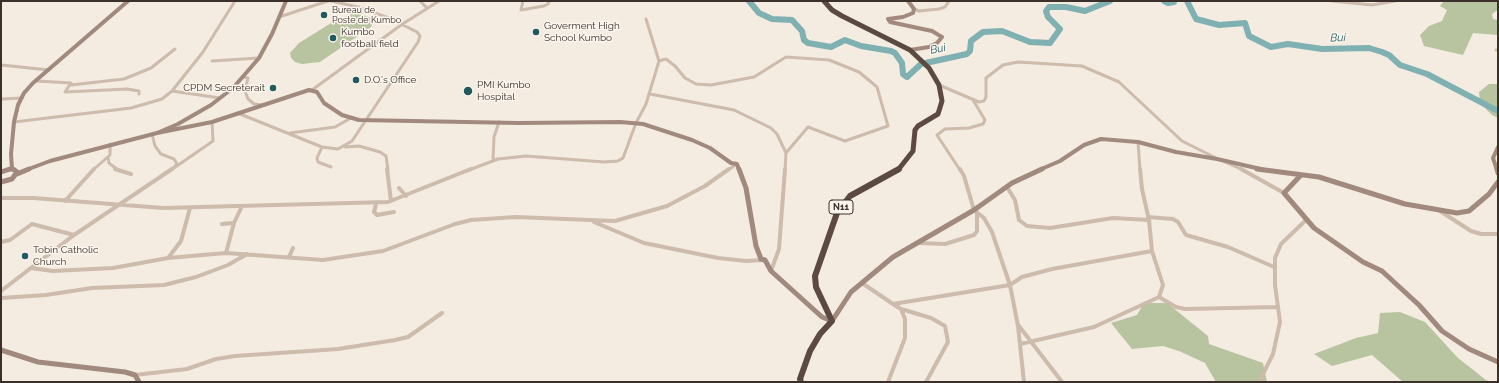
<!DOCTYPE html>
<style>
body{margin:0}
#map{position:relative;width:1499px;height:383px;overflow:hidden;background:#f4ebe1;font-family:Raleway,sans-serif}
canvas{display:block}
.frame{position:absolute;inset:0;border:2px solid #3b302b;pointer-events:none}
</style>
<div id="map">
<canvas width="1499" height="383"></canvas>
<div class="frame"></div>
</div>
<script>
const ctx = document.querySelector('canvas').getContext('2d');
ctx.lineJoin = 'round';
function fill(path, color) {
  ctx.fillStyle = color;
  ctx.fill(path, 'evenodd');
}
function shape(rows) {
  const path = new Path2D();
  for (const r of rows) {
    path.moveTo(r[0], r[1]);
    for (let i = 2; i < r.length; i += 2) path.lineTo(r[i], r[i + 1]);
  }
  return path;
}
function strokePath(path, color, width, dash) {
  ctx.strokeStyle = color;
  ctx.lineWidth = width;
  ctx.lineCap = dash ? 'butt' : 'round';
  ctx.setLineDash(dash || []);
  ctx.stroke(path);
}
function drawText(font, color, halo, rows, align = 'center') {
  ctx.font = font + ' Raleway,sans-serif';
  ctx.lineWidth = 3;
  ctx.setLineDash([]);
  ctx.textBaseline = 'middle';
  ctx.strokeStyle = halo;
  ctx.fillStyle = color;
  for (const [text, x, y, turn = 0] of rows) {
    ctx.save();
    ctx.translate(x, y);
    ctx.rotate((+turn || 0) * Math.PI / 180);
    ctx.textAlign = isNaN(turn) ? turn : align;
    if (halo) ctx.strokeText(text, 0, 0);
    ctx.fillText(text, 0, 0);
    ctx.restore();
  }
}
fill(shape([
 [1444,1,1498,1,1498,10,1492,14,1493,19,1498,20,1498,35,1473,33,1463,55,1424,46,1420,35,1429,26,1442,21,1447,10,1440,6],
 [352,14,360,14,371,18,373,23,371,27,320,62,302,64,295,62,291,58,290,53,299,43,336,20],
 [1489,84,1498,84,1498,118,1492,115,1480,103,1479,92],
 [1144,303,1167,303,1208,336,1209,344,1263,363,1267,382,1216,382,1205,363,1179,351,1163,346,1132,349,1111,323,1137,315],
 [1400,312,1425,322,1458,358,1486,380,1492,382,1403,382,1372,355,1332,366,1314,354,1356,338,1378,333,1380,313]
]), '#b8c4a0');
strokePath(shape([
 [749,1,759,13,772,19,792,20,802,31,804,40,808,43,831,47,845,40,861,46,891,51,895,53,902,63,903,74,907,77,921,64,967,54,970,51,971,41,983,32,1002,31,1030,42,1050,43,1060,29,1048,17,1046,11,1049,7,1066,7,1085,11,1110,1],
 [1164,1,1168,3,1174,2,1173,1],
 [1187,1,1196,19,1219,25,1245,23,1249,36,1271,47,1288,44,1322,49,1369,48,1382,52,1389,55,1400,65,1427,74,1498,111]
]), '#7fb0b2', 6);
strokePath(shape([
 [420,1,427,8],
 [523,1,521,10,544,6,548,4,549,1],
 [1332,1,1372,5,1395,1],
 [914,9,919,11,939,9,945,7,949,1],
 [279,17,328,1],
 [646,19,659,61],
 [1496,50,1498,50],
 [212,61,259,58],
 [1,65,49,70],
 [244,77,248,78,245,91,248,99,254,104,263,105],
 [37,81,71,83,71,85,124,79,151,68,175,49],
 [71,83,65,92,127,89,139,91,139,94],
 [939,85,979,102,984,101,986,97,986,78,1003,65,1018,62,1082,66,1119,82,1182,141,1216,158],
 [312,90,401,25,439,1],
 [172,91,220,98],
 [650,94,734,110,771,128,777,134,786,153],
 [1,99,22,98],
 [240,114,322,147,338,149,352,141,418,42,420,36,417,32,389,18,358,7,331,1],
 [14,122,131,108,162,99,172,91,203,52,235,1],
 [290,133,335,127,351,118],
 [152,134,155,146,161,154,174,159,177,164,173,168],
 [1138,142,1140,170],
 [322,147,317,158,318,162,331,167],
 [345,147,359,146,380,152,386,156,388,170],
 [108,158,109,163,118,170],
 [493,160,494,137,499,122],
 [1225,162,1243,170],
 [93,170,110,155,110,144],
 [171,170,213,141,212,122],
 [469,170,498,159,526,156,604,162,618,161,623,158,636,123,646,104,659,61,666,59,675,66,685,78,696,84,711,85,754,77,786,57,829,60,859,72,877,87,888,126,845,141,808,127,786,153,785,170],
 [728,170,737,164],
 [960,170,937,135,945,129,969,128,983,124,985,120,973,100]
]), '#cdbbac', 3);
strokePath(shape([
 [115,169,131,174],
 [387,169,391,201],
 [960,169,964,176,974,210,984,218,992,232,1010,285,1022,277,1052,269,1152,251],
 [1241,169,1284,193],
 [1007,187,1015,200,1019,220,1027,226,1050,228,1113,218,1149,220],
 [399,188,406,196],
 [1,198,33,198,163,208,388,202,471,169],
 [65,201,94,169],
 [376,204,374,212,377,215,394,212],
 [1440,211,1471,231,1481,234,1498,234],
 [1148,217,1173,219,1178,222,1186,235,1228,247,1274,267],
 [594,222,644,243,718,258,746,261,763,260],
 [222,224,234,223,242,206],
 [1,242,10,240,32,224,74,235],
 [919,243,945,244,974,235,977,231,977,212],
 [226,253,234,223],
 [289,257,293,248],
 [168,258,226,253,323,260,383,251,455,224,471,220,516,217,615,221,667,206,705,186,729,169],
 [31,268,53,271,113,268,168,258,181,241,190,208],
 [771,271,779,249,785,169],
 [862,283,893,304,1010,285,1018,326,1024,382],
 [1,291,74,235,172,169],
 [1159,297,1176,307,1185,309,1278,307],
 [1,298,46,295,92,288,164,285,196,277,228,265,247,254],
 [893,304,901,309,931,318,945,326,948,342,926,382],
 [1019,326,1062,382],
 [1020,344,1094,327,1159,297,1163,285,1152,251,1149,220,1142,189,1140,169],
 [135,375,187,369,216,359,235,356,338,349,395,340,408,337,442,313],
 [888,382,905,338,905,319,901,309],
 [1259,382,1273,354,1280,322,1275,285,1275,258,1281,244,1306,220]
]), '#cdbbac', 4);
strokePath(shape([
 [908,1,914,9,913,13,903,17,888,19,890,22,932,31,942,37,937,43,929,47,910,50],
 [157,133,212,122,309,90,317,92,324,103,342,115,359,120,519,123,620,122,643,124,692,140,710,148,731,163,737,164,739,170],
 [12,169,11,154,14,122,18,105,24,93,33,83,128,1],
 [7,170,12,169,14,170],
 [26,170,50,161,157,133,178,124,211,105,233,88,259,58,272,34,286,1],
 [1039,170,1060,161,1084,145,1101,139,1138,142,1176,152,1217,159,1265,170],
 [1497,170,1493,158,1498,147]
]), '#a18a7d', 4);
strokePath(shape([
 [739,169,746,188,756,246,761,259,765,260,771,271,822,317,832,321,851,292,893,257,974,210,1012,183,1042,169],
 [1257,169,1319,177,1405,204,1457,213,1469,211,1489,194,1498,182],
 [1497,169,1498,173],
 [1,172,10,169],
 [17,174,29,169],
 [1301,175,1284,193,1314,228,1363,262,1382,271,1419,305,1442,331,1469,349,1498,362],
 [1,182,12,179,17,172,13,169],
 [1,350,38,362,125,372,135,375,139,382]
]), '#a18a7d', 5);
strokePath(shape([
 [824,1,832,10,842,16,910,50,929,68,939,85,942,101,938,114,918,126,915,130,913,151,898,170]
]), '#5c4a42', 5);
strokePath(shape([
 [801,382,800,379,810,351,820,334,832,321,816,287,815,276,837,213,850,196,899,169]
]), '#5c4a42', 6);
for (const [x, y, r, color] of [
 [324,15,4,"#1f5a5e"],
 [536,32,4,"#1f5a5e"],
 [333,38,4,"#1f5a5e"],
 [356,80,4,"#1f5a5e"],
 [273,88,4,"#1f5a5e"],
 [468,91,5,"#1f5a5e"],
 [25,256,4,"#1f5a5e"]
]) {
  const dot = new Path2D();
  dot.arc(x, y, r, 0, 2 * Math.PI);
  ctx.fillStyle = color;
  ctx.fill(dot);
  strokePath(dot, '#fbf5ee', 1.5);
}
drawText('9px', '#3b302b', '#fbf5ee', [
 ["Bureau de",332,10],
 ["Poste de Kumbo",332,20]
], 'left');
for (const [x, y, w] of [
 [841,207,24]
]) {
  const box = new Path2D();
  box.roundRect(x - w / 2, y - 7, w, 14, 3);
  ctx.fillStyle = '#fbf5ee';
  ctx.fill(box);
  strokePath(box, '#3b302b', 1);
}
drawText('bold 9px', '#3b302b', null, [
 ["N11",841,207]
]);
drawText('10px', '#3b302b', '#fbf5ee', [
 ["Goverment High",544,26],
 ["School Kumbo",544,38],
 ["Kumbo",341,32],
 ["football field",341,44],
 ["D.O.'s Office",364,80],
 ["PMI Kumbo",477,85],
 ["Hospital",477,97],
 ["CPDM Secreterait",265,88,"right"],
 ["Tobin Catholic",33,250],
 ["Church",33,262]
], 'left');
drawText('italic 11px', '#1f5a5e', '#fbf5ee', [
 ["Bui",1338,38,-1],
 ["Bui",938,49,-11]
]);
</script>
